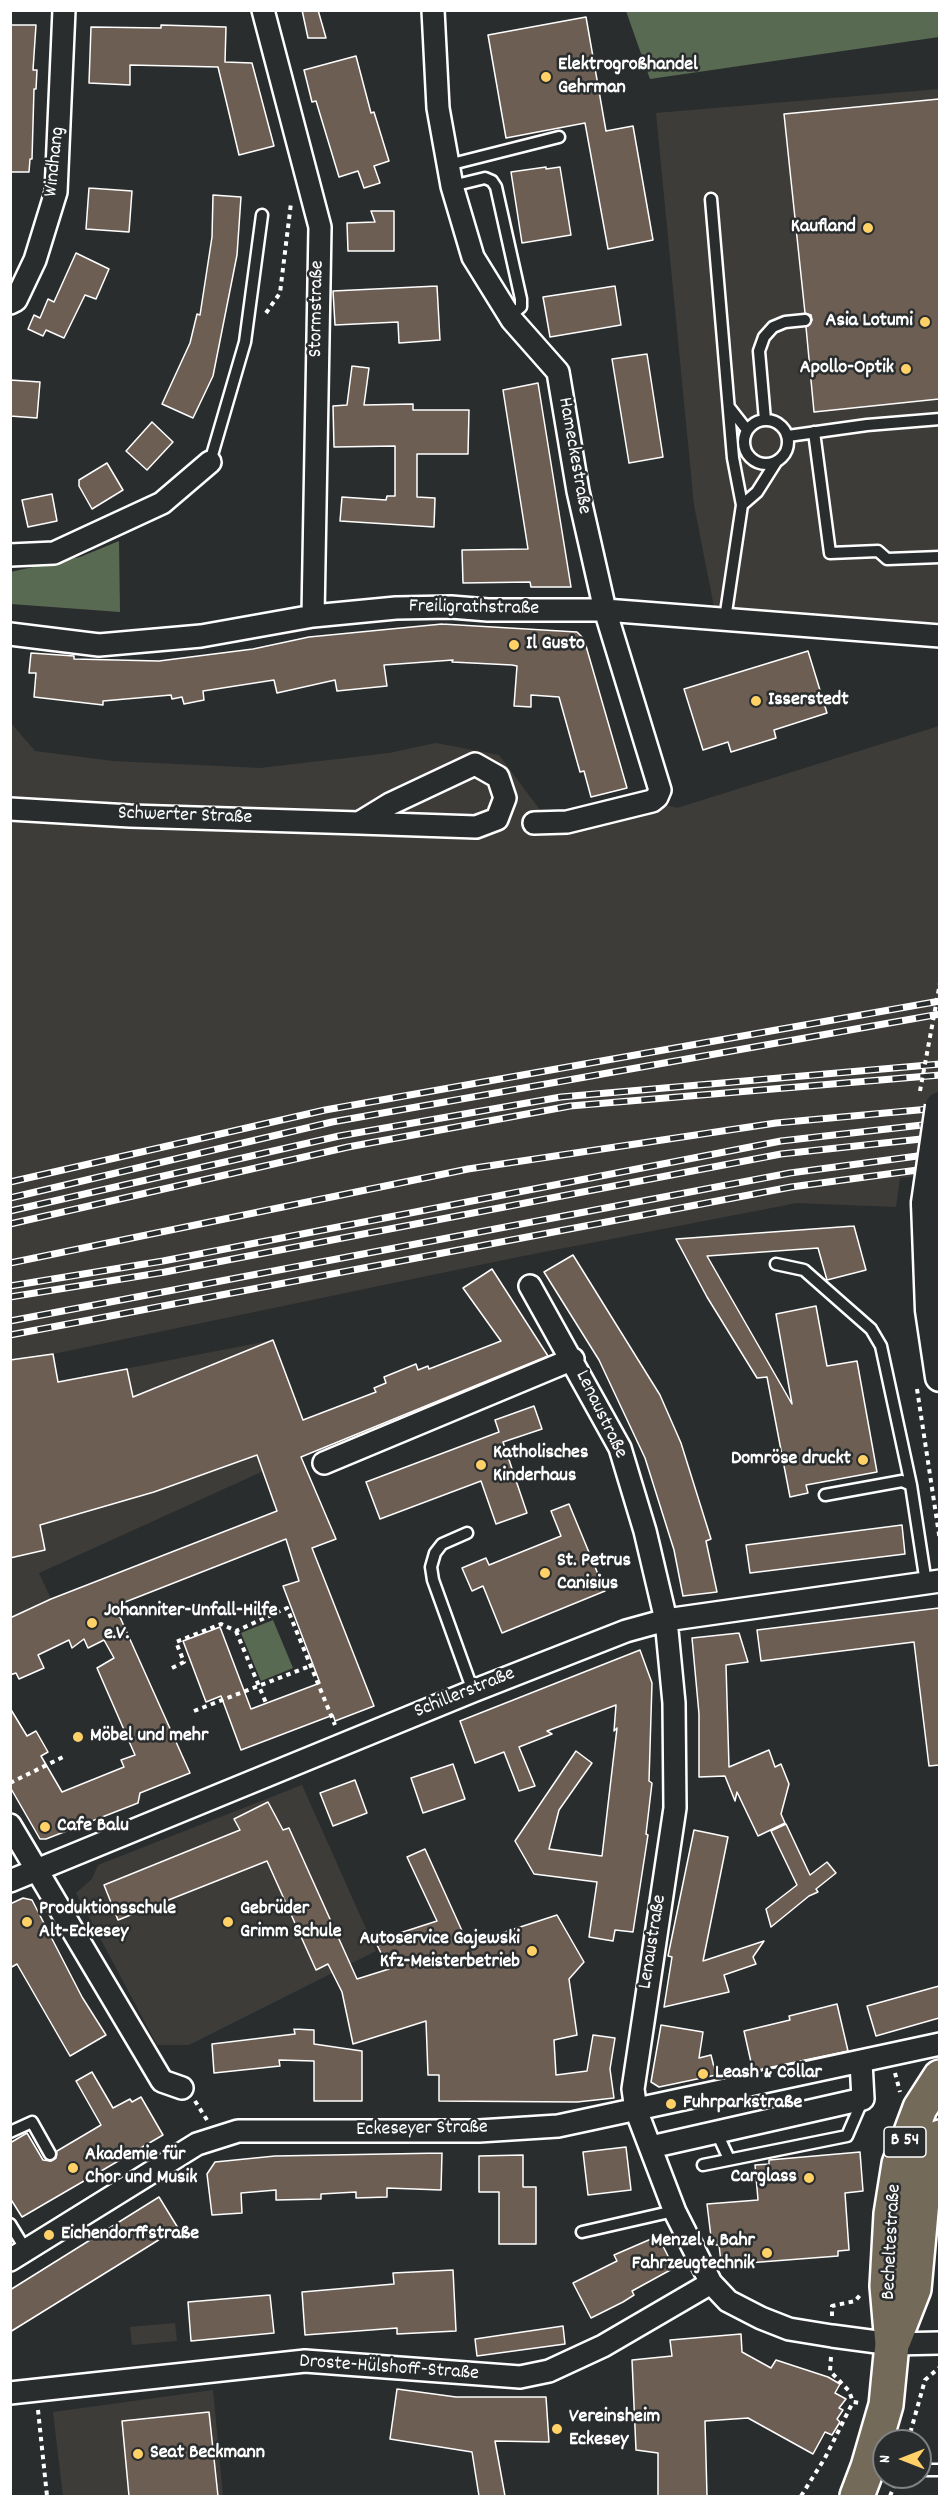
<!DOCTYPE html>
<meta charset="utf-8">
<style>
body{margin:0}
#map{position:relative;width:950px;height:2507px;overflow:hidden;background:#2a2d2e;font-family:Dekko,sans-serif}
canvas{display:block}
.frame{position:absolute;inset:0;border:12px solid #fff;pointer-events:none}
.north{position:absolute;left:872px;top:2429px;width:60px;height:60px;box-sizing:border-box;background:#2a2d2e;border:2px solid #7f8182;border-radius:50%;rotate:270deg;font-size:16px;font-weight:700;line-height:24px;text-align:center;color:#fff}
.north::after{content:'';display:block;margin:auto;width:21px;height:27px;background:#ffd166;clip-path:polygon(50% 0,100% 100%,50% 72%,0 100%)}
</style>
<div id="map">
<canvas width="950" height="2507"></canvas>
<div class="frame"></div>
<div class="north">N</div>
</div>
<script>
const ctx = document.querySelector('canvas').getContext('2d');
ctx.lineJoin = 'round';
function fill(path, color) {
  ctx.fillStyle = color;
  ctx.fill(path, 'evenodd');
}
function shape(rows) {
  const path = new Path2D();
  for (const r of rows) {
    if (r.length === 3) {
      path.moveTo(r[0] + r[2], r[1]);
      path.arc(r[0], r[1], r[2], 0, 2 * Math.PI);
      continue;
    }
    path.moveTo(r[0], r[1]);
    for (let i = 2; i < r.length; i += 2) path.lineTo(r[i], r[i + 1]);
  }
  return path;
}
function strokePath(path, color, width, dash) {
  ctx.strokeStyle = color;
  ctx.lineWidth = width;
  ctx.lineCap = dash ? 'butt' : 'round';
  ctx.setLineDash(dash || []);
  ctx.stroke(path);
}
function drawText(font, color, halo, rows, align = 'center') {
  ctx.font = font + ' Dekko,sans-serif';
  ctx.lineWidth = 5;
  ctx.setLineDash([]);
  ctx.textBaseline = 'middle';
  ctx.strokeStyle = halo;
  ctx.fillStyle = color;
  for (const [text, x, y, turn = 0] of rows) {
    ctx.save();
    ctx.translate(x, y);
    ctx.rotate((+turn || 0) * Math.PI / 180);
    ctx.textAlign = isNaN(turn) ? turn : align;
    if (halo) ctx.strokeText(text, 0, 0);
    ctx.fillText(text, 0, 0);
    ctx.restore();
  }
}
fill(shape([
 [939,89,939,635,716,617,694,505,656,113],
 [10,722,35,751,113,761,260,768,389,753,436,743,499,755,549,822,652,801,677,808,939,726,939,1174,900,1178,896,1207,797,1203,523,1256,53,1354,58,1382,273,1340,314,1448,39,1573,51,1599,11,1618],
 [302,1785,376,1951,189,2045,157,2045,76,1893,92,1879,98,1865],
 [175,2323,177,2341,132,2345,130,2327],
 [213,2390,223,2496,63,2496,53,2412]
]), '#3e3c39');
fill(shape([
 [626,11,939,11,939,37,650,79],
 [119,541,120,612,11,604,10,572,80,557],
 [273,1620,293,1668,261,1681,241,1633]
]), '#596a53');
const building = shape([
 [302,10,318,10,326,38,308,38,302,10],
 [586,17,606,131,633,126,653,240,608,249,585,123,506,138,488,35,586,17],
 [10,25,36,25,33,70,37,70,36,89,34,89,32,159,30,159,29,172,10,172,10,25],
 [161,25,226,27,225,62,252,63,274,146,239,155,218,67,130,65,130,85,89,83,91,27,161,28,161,25],
 [356,56,371,113,374,112,389,161,374,166,380,183,364,188,358,171,339,177,316,101,312,102,304,70,356,56],
 [939,99,939,399,814,412,806,327,812,320,811,315,805,313,784,114,939,99],
 [546,167,546,169,560,167,571,235,522,243,511,172,546,167],
 [89,188,132,191,129,232,86,229,89,188],
 [213,195,241,197,237,255,213,376,193,418,162,404,190,343,197,314,200,315,212,237,213,195],
 [371,211,394,211,394,251,348,251,347,223,375,222,371,211],
 [76,253,109,269,96,299,85,295,64,338,46,330,43,336,28,329,34,315,40,318,48,299,54,302,76,253],
 [437,286,440,340,399,343,398,322,335,325,333,291,437,286],
 [615,286,621,325,550,337,543,297,615,286],
 [647,354,663,457,629,463,612,359,647,354],
 [352,366,369,368,364,405,413,404,413,410,469,410,468,454,417,454,417,497,435,498,434,527,340,521,342,497,386,500,387,496,395,496,395,446,334,447,333,406,347,405,352,366],
 [10,380,40,382,37,418,10,416,10,380],
 [538,383,571,587,531,587,530,582,463,583,462,550,528,549,503,390,538,383],
 [152,422,173,442,147,470,126,451,152,422],
 [107,463,123,490,92,509,79,486,79,480,107,463],
 [52,494,57,521,28,527,22,500,52,494],
 [442,624,577,632,584,639,627,788,591,797,584,771,580,772,559,697,531,695,531,707,514,706,517,666,512,665,452,662,453,660,384,665,387,686,337,691,335,680,277,693,274,680,203,691,204,700,184,704,182,697,172,699,171,695,103,701,103,705,34,697,36,673,29,673,31,653,74,656,74,659,159,661,253,649,309,637,442,624],
 [808,651,827,713,774,730,776,738,731,752,728,742,703,750,684,689,808,651],
 [854,1226,866,1270,827,1280,818,1248,707,1256,792,1404,776,1314,816,1306,827,1366,857,1361,877,1472,806,1485,808,1493,790,1497,767,1377,757,1378,707,1297,676,1239,854,1226],
 [573,1255,660,1395,681,1443,711,1539,706,1541,717,1592,683,1596,674,1550,645,1458,599,1360,544,1272,573,1255],
 [492,1269,548,1356,301,1457,336,1539,312,1548,374,1706,335,1721,333,1715,241,1750,221,1696,206,1702,183,1641,220,1627,251,1709,320,1683,283,1586,299,1581,286,1539,115,1606,190,1773,140,1793,138,1803,46,1839,40,1839,10,1787,10,1708,27,1736,36,1731,48,1752,41,1756,62,1792,124,1767,121,1760,135,1755,97,1668,114,1658,104,1640,88,1648,84,1639,72,1648,69,1640,38,1655,44,1668,19,1679,16,1673,10,1675,10,1618,51,1599,277,1511,257,1455,154,1492,40,1525,45,1550,10,1558,10,1360,53,1354,58,1382,127,1369,133,1397,273,1340,303,1420,376,1392,374,1388,386,1383,384,1377,416,1364,418,1370,428,1366,429,1369,501,1341,463,1288,492,1269],
 [534,1406,542,1429,503,1442,527,1513,496,1524,481,1481,380,1519,366,1482,499,1432,495,1420,534,1406],
 [569,1504,605,1591,502,1633,483,1586,472,1591,462,1568,486,1558,489,1565,561,1536,551,1511,569,1504],
 [902,1525,905,1554,750,1573,746,1545,902,1525],
 [939,1608,939,1765,929,1766,914,1642,761,1661,757,1630,939,1608],
 [739,1633,748,1662,726,1665,729,1767,769,1750,775,1767,781,1764,789,1784,781,1814,785,1823,758,1836,737,1792,735,1801,725,1776,699,1777,699,1714,692,1638,739,1633],
 [640,1650,652,1683,649,1781,652,1783,646,1834,648,1835,633,1932,615,1930,613,1941,589,1937,597,1882,534,1874,515,1841,576,1751,592,1763,559,1810,549,1849,602,1856,617,1728,614,1731,616,1705,547,1731,552,1734,519,1747,535,1786,519,1791,504,1752,475,1763,460,1721,640,1650],
 [453,1764,465,1799,423,1813,411,1778,453,1764],
 [355,1780,367,1813,333,1826,320,1793,355,1780],
 [268,1802,283,1830,289,1828,357,1979,389,1969,375,1941,437,1921,407,1857,425,1849,468,1944,557,1915,584,1962,569,1979,577,2035,554,2040,556,2075,587,2071,593,2035,615,2038,610,2069,614,2098,577,2102,439,2101,439,2075,428,2075,426,2021,353,2044,342,1992,328,1964,316,1970,267,1861,118,1920,104,1885,240,1830,234,1819,268,1802],
 [786,1824,810,1875,827,1862,836,1873,816,1889,818,1892,809,1896,771,1927,766,1909,797,1885,771,1831,786,1824],
 [694,1830,728,1837,703,1961,764,1941,753,1957,756,1964,724,1975,729,1992,664,2007,672,1957,668,1956,694,1830],
 [23,1898,32,1900,82,1997,106,2035,70,2056,17,1964,10,1968,10,1904,23,1898],
 [939,1986,939,2018,876,2036,867,2006,939,1986],
 [837,2004,848,2051,753,2071,744,2031,790,2020,789,2016,837,2004],
 [661,2025,703,2032,699,2058,711,2055,716,2075,659,2087,651,2082,661,2025],
 [294,2029,314,2030,314,2044,362,2051,362,2101,314,2101,314,2061,279,2060,280,2066,214,2073,212,2044,295,2034,294,2029],
 [92,2072,113,2108,130,2099,132,2102,141,2097,163,2135,22,2217,10,2198,10,2143,27,2133,43,2160,51,2161,56,2158,57,2151,101,2125,76,2081,92,2072],
 [626,2147,631,2190,588,2195,583,2152,626,2147],
 [860,2152,863,2191,845,2193,849,2250,838,2251,838,2256,735,2264,735,2260,721,2262,719,2245,712,2245,707,2204,758,2200,755,2165,769,2164,769,2160,860,2152],
 [442,2153,441,2190,387,2188,387,2197,356,2198,356,2192,321,2194,321,2199,276,2200,276,2190,241,2193,242,2213,212,2215,207,2174,215,2162,275,2156,442,2153],
 [523,2155,523,2187,536,2187,536,2244,499,2244,499,2192,479,2192,479,2156,523,2155],
 [159,2197,178,2228,10,2332,10,2290,159,2197],
 [658,2236,674,2268,632,2291,634,2295,623,2302,591,2318,573,2283,617,2261,614,2255,658,2236],
 [453,2270,456,2331,397,2334,397,2328,305,2335,302,2292,394,2284,393,2273,453,2270],
 [270,2295,274,2333,191,2341,188,2302,270,2295],
 [563,2326,565,2344,477,2356,475,2339,563,2326],
 [741,2334,742,2352,771,2368,776,2360,828,2377,840,2384,835,2393,846,2399,839,2408,843,2410,837,2419,840,2422,832,2435,825,2432,813,2454,748,2418,705,2421,707,2496,658,2496,658,2453,636,2450,632,2360,672,2356,670,2340,741,2334],
 [397,2389,456,2397,546,2397,549,2442,495,2441,505,2496,479,2496,472,2452,390,2439,397,2389],
 [209,2412,218,2496,129,2496,122,2421,209,2412]
]);
fill(building, '#6d5e53');
strokePath(building, '#fff', 1.5);
const lane = shape([
 [448,165,559,137],
 [452,186,485,178,492,181,496,187,521,299,521,307,510,316],
 [711,199,733,458,742,505,725,619],
 [729,407,747,430],
 [766,442,22],
 [765,420,759,351,764,337,773,327,785,322,805,320],
 [814,432,830,553,878,551,887,559,940,557],
 [788,436,867,425,940,419],
 [210,462,245,342,262,215],
 [742,505,757,492,776,462],
 [776,1264,804,1270,871,1329,881,1346,911,1485],
 [825,1495,902,1481,911,1485,926,1583],
 [467,1533,442,1544,435,1553,431,1567,433,1580,473,1691],
 [716,2131,729,2159],
 [10,2132,32,2122,50,2154],
 [703,2165,847,2136,863,2099],
 [10,2224,26,2250],
 [582,2232,674,2211],
 [920,2470,940,2470]
]);
const street = shape([
 [263,10,320,227,313,616],
 [433,10,438,108,452,186,473,257,512,320,558,372,578,491,605,610,660,790,657,797,652,801,567,822,534,823],
 [10,303,16,300,35,260,56,192,64,10],
 [10,555,54,553,162,503,210,462],
 [10,634,99,645,201,636,313,616,396,608,451,607,488,610,605,610,940,636],
 [10,809,130,816,359,823,476,827,497,819,505,798,498,777,475,764,390,804,359,823],
 [530,1286,620,1448,645,1531,666,1620,674,1703,675,1808,633,2089,636,2110,675,2212,711,2283,728,2301,761,2318,789,2329,832,2336,892,2344,940,2343],
 [324,1463,573,1359],
 [10,1825,162,2081,182,2088],
 [10,1881,473,1691,626,1631,666,1620,940,1581],
 [651,2147,863,2099,861,2062],
 [10,2260,197,2144,238,2131,479,2131,558,2126,940,2044],
 [10,2393,305,2361,520,2377,549,2371,603,2346,711,2283]
]);
const secondary = shape([
 [926,1203,930,1310,940,1377]
]);
const primary = shape([
 [894,2340,914,2289,922,2201,929,2166,940,2137],
 [857,2496,868,2467,886,2405,892,2344,887,2286,891,2214,899,2164,920,2108,940,2077]
]);
strokePath(lane, '#fff', 15);
strokePath(street, '#fff', 26);
strokePath(secondary, '#fff', 33);
strokePath(primary, '#fff', 38);
strokePath(shape([
 [266,313,280,293,291,203],
 [917,1389,940,1541],
 [236,1631,266,1703],
 [172,1668,184,1662,176,1642,221,1624,236,1631,287,1608,335,1725],
 [194,1711,310,1666],
 [10,1783,65,1756],
 [895,2073,900,2092],
 [195,2101,207,2120],
 [832,2316,832,2306,855,2301,861,2294],
 [831,2357,830,2371,849,2391,853,2402,861,2403],
 [38,2410,47,2496],
 [908,2441,925,2380,940,2367],
 [801,2496,825,2458,853,2402],
 [890,2496,898,2477]
]), '#fff', 4, [4.5, 4.5]);
strokePath(lane, '#2a2d2e', 10);
strokePath(street, '#2a2d2e', 21);
strokePath(secondary, '#2a2d2e', 28);
strokePath(primary, '#746a5a', 33);
const rail = shape([
 [10,1182,325,1110,940,1001],
 [10,1198,332,1122,940,1014],
 [10,1211,339,1136,561,1097,940,1064],
 [10,1224,348,1147,570,1106,940,1075],
 [10,1263,468,1169,776,1123,940,1108],
 [10,1286,163,1261,781,1141,940,1123],
 [10,1297,165,1272,781,1154,940,1137],
 [10,1321,790,1173,940,1153],
 [10,1335,791,1187,940,1167]
]);
strokePath(rail, '#fff', 7);
strokePath(rail, '#2a2d2e', 4.5, [14]);
const secondaryBridge = shape([
 [926,1203,940,1106]
]);
strokePath(secondaryBridge, '#fff', 33, []);
strokePath(shape([
 [920,1091,940,983]
]), '#fff', 4, [4.5, 4.5]);
strokePath(secondaryBridge, '#2a2d2e', 28);
for (const [x, y, r, color] of [
 [546,77,6,"#ffd166"],
 [868,228,6,"#ffd166"],
 [925,322,6,"#ffd166"],
 [906,369,6,"#ffd166"],
 [514,645,6,"#ffd166"],
 [756,701,6,"#ffd166"],
 [863,1460,6,"#ffd166"],
 [481,1465,6,"#ffd166"],
 [545,1573,6,"#ffd166"],
 [92,1623,6,"#ffd166"],
 [78,1737,6,"#ffd166"],
 [45,1827,6,"#ffd166"],
 [27,1922,6,"#ffd166"],
 [228,1922,6,"#ffd166"],
 [532,1951,6,"#ffd166"],
 [703,2074,6,"#ffd166"],
 [671,2104,6,"#ffd166"],
 [73,2168,6,"#ffd166"],
 [809,2178,6,"#ffd166"],
 [49,2235,6,"#ffd166"],
 [767,2253,6,"#ffd166"],
 [557,2429,6,"#ffd166"],
 [138,2454,6,"#ffd166"]
]) {
  const dot = new Path2D();
  dot.arc(x, y, r, 0, 2 * Math.PI);
  ctx.fillStyle = color;
  ctx.fill(dot);
  strokePath(dot, '#2a2d2e', 2);
}
for (const [x, y, w] of [
 [905,2142,42]
]) {
  const box = new Path2D();
  box.roundRect(x - w / 2, y - 15, w, 30, 4.5);
  ctx.fillStyle = '#2a2d2e';
  ctx.fill(box);
  strokePath(box, '#fff', 1.5);
}
drawText('bold 18px', '#fff', null, [
 ["B 54",905,2142]
]);
drawText('bold 20px', '#fff', '#2a2d2e', [
 ["Elektrogroßhandel",558,66],
 ["Gehrman",558,89],
 ["Kaufland",856,228,"right"],
 ["Asia Lotumi",913,322,"right"],
 ["Apollo-Optik",894,369,"right"],
 ["Il Gusto",526,645],
 ["Isserstedt",768,701],
 ["Katholisches",493,1454],
 ["Kinderhaus",493,1477],
 ["Domröse druckt",851,1460,"right"],
 ["St. Petrus",557,1562],
 ["Canisius",557,1585],
 ["Johanniter-Unfall-Hilfe",104,1612],
 ["e.V.",104,1635],
 ["Möbel und mehr",90,1737],
 ["Cafe Balu",57,1827],
 ["Produktionsschule",39,1910],
 ["Alt-Eckesey",39,1933],
 ["Gebrüder",240,1910],
 ["Grimm Schule",240,1933],
 ["Autoservice Gajewski",520,1940,"right"],
 ["Kfz-Meisterbetrieb",520,1963,"right"],
 ["Leash & Collar",715,2074],
 ["Fuhrparkstraße",683,2104],
 ["Akademie für",85,2156],
 ["Chor und Musik",85,2179],
 ["Carglass",797,2178,"right"],
 ["Eichendorffstraße",61,2235],
 ["Menzel & Bahr",755,2242,"right"],
 ["Fahrzeugtechnik",755,2265,"right"],
 ["Vereinsheim",569,2418],
 ["Eckesey",569,2441],
 ["Seat Beckmann",150,2454]
], 'left');
drawText('20px', '#fff', '#2a2d2e', [
 ["Windhang",56,162,-84],
 ["Stormstraße",318,309,-89],
 ["Hameckestraße",573,456,80],
 ["Freiligrathstraße",474,609,1],
 ["Schwerter Straße",185,817,2],
 ["Lenaustraße",600,1415,64],
 ["Schillerstraße",465,1694,-22],
 ["Lenaustraße",654,1942,-81],
 ["Eckeseyer Straße",422,2130,-1],
 ["Becheltestraße",893,2242,-87],
 ["Droste-Hülshoff-Straße",389,2369,4]
]);
</script>
